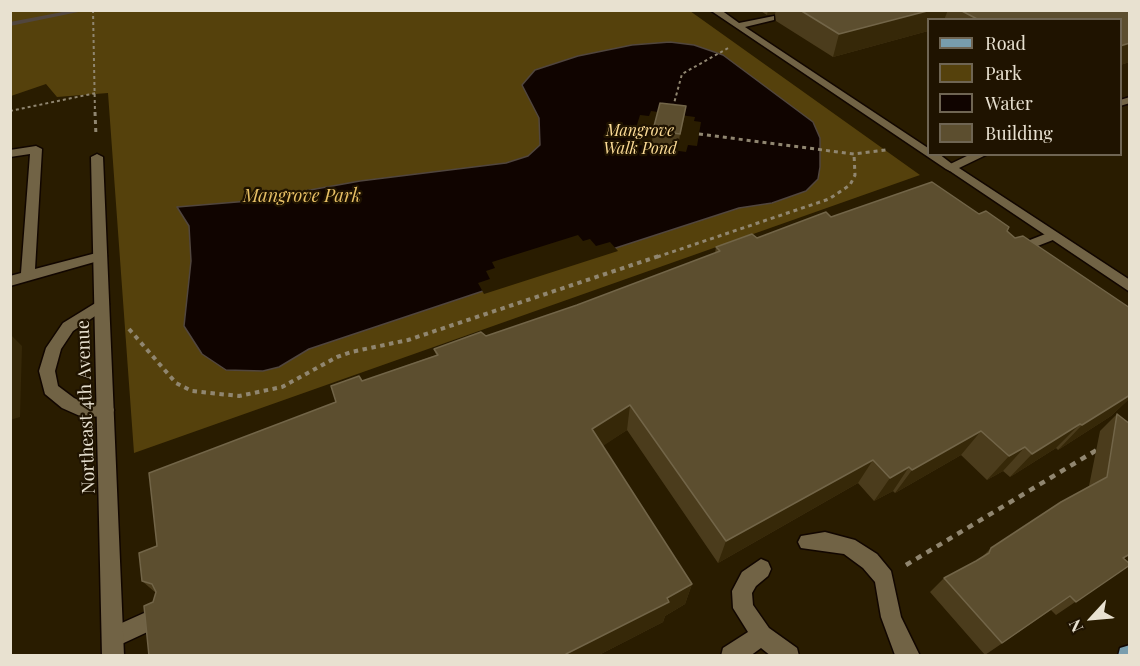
<!DOCTYPE html>
<style>
body{margin:0}
#map{position:relative;width:1140px;height:666px;overflow:hidden;background:#291c00;font-family:"Playfair Display",serif}
canvas{display:block}
.frame{position:absolute;inset:0;border:12px solid #e8e1d0;pointer-events:none}
.legend{position:absolute;left:927px;top:18px;width:195px;height:138px;box-sizing:border-box;background:#1f1300;border:2px solid #6f6553;margin:0;padding:8px 10px;list-style:none;font-size:18px;color:#e8e1d0}
.legend li{display:flex;align-items:center;gap:12px;height:30px}
.legend b{width:30px;border:2px solid #6f6553}
.north{position:absolute;left:1062px;top:588px;width:60px;height:60px;-webkit-text-stroke:4px #1f1300;paint-order:stroke;rotate:244deg;font-size:16px;font-weight:700;line-height:24px;text-align:center;color:#e8e1d0}
.north::after{content:'';display:block;margin:auto;width:21px;height:27px;background:#e8e1d0;clip-path:polygon(50% 0,100% 100%,50% 72%,0 100%)}
</style>
<div id="map">
<canvas width="1140" height="666"></canvas>
<div class="frame"></div>
<ul class="legend">
<li><b style="height:8px;background:#789dad"></b>Road</li>
<li><b style="height:16px;background:#55410c"></b>Park</li>
<li><b style="height:16px;background:#100400"></b>Water</li>
<li><b style="height:16px;background:#5c4e2f"></b>Building</li>
</ul>
<div class="north">N</div>
</div>
<script>
const ctx = document.querySelector('canvas').getContext('2d');
ctx.lineJoin = 'round';
function fill(path, color) {
  ctx.fillStyle = color;
  ctx.fill(path, 'evenodd');
}
function shape(rows) {
  const path = new Path2D();
  for (const r of rows) {
    path.moveTo(r[0], r[1]);
    for (let i = 2; i < r.length; i += 2) path.lineTo(r[i], r[i + 1]);
  }
  return path;
}
function strokePath(path, color, width, dash) {
  ctx.strokeStyle = color;
  ctx.lineWidth = width;
  ctx.lineCap = dash ? 'butt' : 'round';
  ctx.setLineDash(dash || []);
  ctx.stroke(path);
}
function drawText(font, color, halo, rows, align = 'center') {
  ctx.font = font + ' "Playfair Display",serif';
  ctx.lineWidth = 4.5;
  ctx.setLineDash([]);
  ctx.textBaseline = 'middle';
  ctx.strokeStyle = halo;
  ctx.fillStyle = color;
  for (const [text, x, y, turn = 0] of rows) {
    ctx.save();
    ctx.translate(x, y);
    ctx.rotate((+turn || 0) * Math.PI / 180);
    ctx.textAlign = isNaN(turn) ? turn : align;
    if (halo) ctx.strokeText(text, 0, 0);
    ctx.fillText(text, 0, 0);
    ctx.restore();
  }
}
fill(shape([
 [11,11,690,11,920,175,134,453,108,93,57,97,46,84,11,96]
]), '#55410c');
const water = shape([
 [670,42,694,45,723,55,813,122,820,138,820,167,818,179,806,191,772,203,739,208,483,291,309,349,279,367,263,371,226,370,202,354,184,326,191,261,189,226,177,207,249,201,360,181,506,163,528,156,540,145,539,118,522,85,535,70,578,56,632,45,670,42]
]);
fill(water, '#100400');
strokePath(water, '#51463e', 1.5);
fill(shape([
 [651,111,695,117,694,121,701,122,697,146,688,145,686,152,639,145,640,139,633,138,640,115,649,116],
 [578,235,583,241,590,239,596,246,610,242,618,251,484,294,478,283,490,279,486,271,495,268,492,262]
]), '#291c00');
fill(shape([
 [73,10,88,10,10,26,10,22,73,10]
]), '#51463e');
const service = shape([
 [710,10,721,10,739,23,774,16,774,20,745,27,928,148,928,154,939,154,956,167,950,171,946,169,710,10],
 [36,146,42,149,35,269,100,252,107,256,105,259,10,286,10,276,21,273,30,154,10,157,10,150,36,146],
 [1053,231,1060,235,1058,238,1017,254,1010,250,1012,247,1053,231],
 [102,299,107,300,109,304,107,308,73,331,61,349,55,371,58,386,74,398,82,402,106,403,112,405,114,410,112,415,106,417,80,416,62,408,45,394,39,371,46,348,63,323,102,299],
 [825,532,855,540,877,554,891,571,901,617,920,656,895,655,881,617,875,582,863,568,844,554,801,548,798,542,801,536,825,532],
 [761,559,768,562,771,569,768,576,756,586,752,593,753,605,769,628,797,648,799,656,771,656,761,648,750,656,721,656,723,648,748,632,733,608,732,591,742,572,761,559],
 [162,605,169,608,172,615,169,622,113,648,106,644,102,637,106,630,162,605]
]);
const minor = shape([
 [1130,97,1130,103,1120,106,1120,100,1130,97],
 [97,154,103,157,124,656,102,656,91,157,97,154],
 [971,154,988,154,959,168,1130,280,1130,292,944,167,971,154]
]);
const primary = shape([
 [1130,645,1130,656,1118,656,1120,648,1130,645]
]);
strokePath(service, '#110600', 3);
strokePath(minor, '#110600', 3);
strokePath(primary, '#110600', 3);
strokePath(shape([
 [93,10,95,114],
 [673,107,682,74,730,47],
 [10,111,96,93]
]), '#908670', 2, [3, 3]);
strokePath(shape([
 [95,112,96,136],
 [699,134,854,154,886,150],
 [657,257,829,199,850,185,855,175,854,154]
]), '#908670', 3, [4, 4]);
strokePath(shape([
 [129,329,176,383,192,391,239,396,282,387,337,357,351,352,408,340,662,255]
]), '#908670', 4, [4.5, 4.5]);
strokePath(shape([
 [906,565,1100,448]
]), '#908670', 4.5, [6, 6]);
fill(service, '#716345');
fill(minor, '#716345');
fill(primary, '#789dad');
fill(shape([
 [759,10,1130,10,1130,62,1120,65,1120,20,928,20,928,31,833,57,776,21,775,14,767,15],
 [686,106,678,146,652,143,653,130],
 [979,214,1007,231,1015,238,1130,308,1130,398,1111,416,1058,450,1056,448,1010,477,1003,471,987,480,961,455,895,493,893,491,874,501,858,483,718,563,627,430,602,446,692,584,685,604,665,616,663,622,597,656,149,656,153,602,156,593,142,581,157,546,362,381,436,355,434,349,486,336,577,305,715,253,716,247,757,238,831,217],
 [1117,414,1124,558,1130,565,1056,615,1051,610,985,655,930,592,944,578,979,560,991,548,1089,486,1100,431]
]), '#4b3c1c');
fill(shape([
 [768,10,776,10,775,14,767,15],
 [931,10,948,10,944,20,928,20,928,31,833,57,839,34],
 [1130,43,1130,62,1120,65,1120,46],
 [686,106,684,119,678,146,680,134],
 [10,334,22,346,20,417,10,420],
 [1130,395,1130,398,1111,416,1058,450,1082,425],
 [630,405,627,430,591,454,592,429],
 [1080,424,1056,448,1010,477,1032,454],
 [981,431,961,455,895,493,912,470],
 [1025,447,1003,471,987,480,1009,456],
 [873,460,858,483,718,563,726,541],
 [909,467,893,491,874,501,890,478],
 [692,584,685,604,665,616,663,622,597,656,566,656,566,654]
]), '#362808');
const building = shape([
 [800,10,931,10,839,34,800,10],
 [960,10,1130,10,1130,43,1120,46,1120,20,979,20,960,10],
 [660,103,686,106,680,134,653,130,660,103],
 [932,182,979,214,986,211,1009,227,1007,231,1015,238,1023,236,1130,308,1130,395,1082,425,1080,424,1032,454,1025,447,1009,456,981,431,912,470,909,467,890,478,873,460,726,541,630,405,592,429,692,584,667,598,669,602,566,654,567,656,149,656,144,606,153,602,156,592,152,584,142,581,139,553,157,546,149,473,336,402,331,386,359,376,362,381,438,355,434,349,481,332,486,336,577,305,720,251,716,247,752,234,757,238,826,212,831,217,932,182],
 [1117,414,1130,424,1130,554,1123,558,1130,564,1130,565,1076,602,1070,596,1002,643,944,578,976,561,989,553,991,548,1061,502,1107,477,1117,414]
]);
fill(building, '#5c4e2f');
strokePath(building, '#726548', 1.5);
drawText('italic 16px', '#fcdc96', '#1f1300', [
 ["Mangrove",640,131],
 ["Walk Pond",640,149]
]);
drawText('italic 18px', '#e8c065', '#1f1300', [
 ["Mangrove Park",302,196]
]);
drawText('18px', '#e8e1d0', '#1f1300', [
 ["Northeast 4th Avenue",86,407,-92]
]);
</script>
